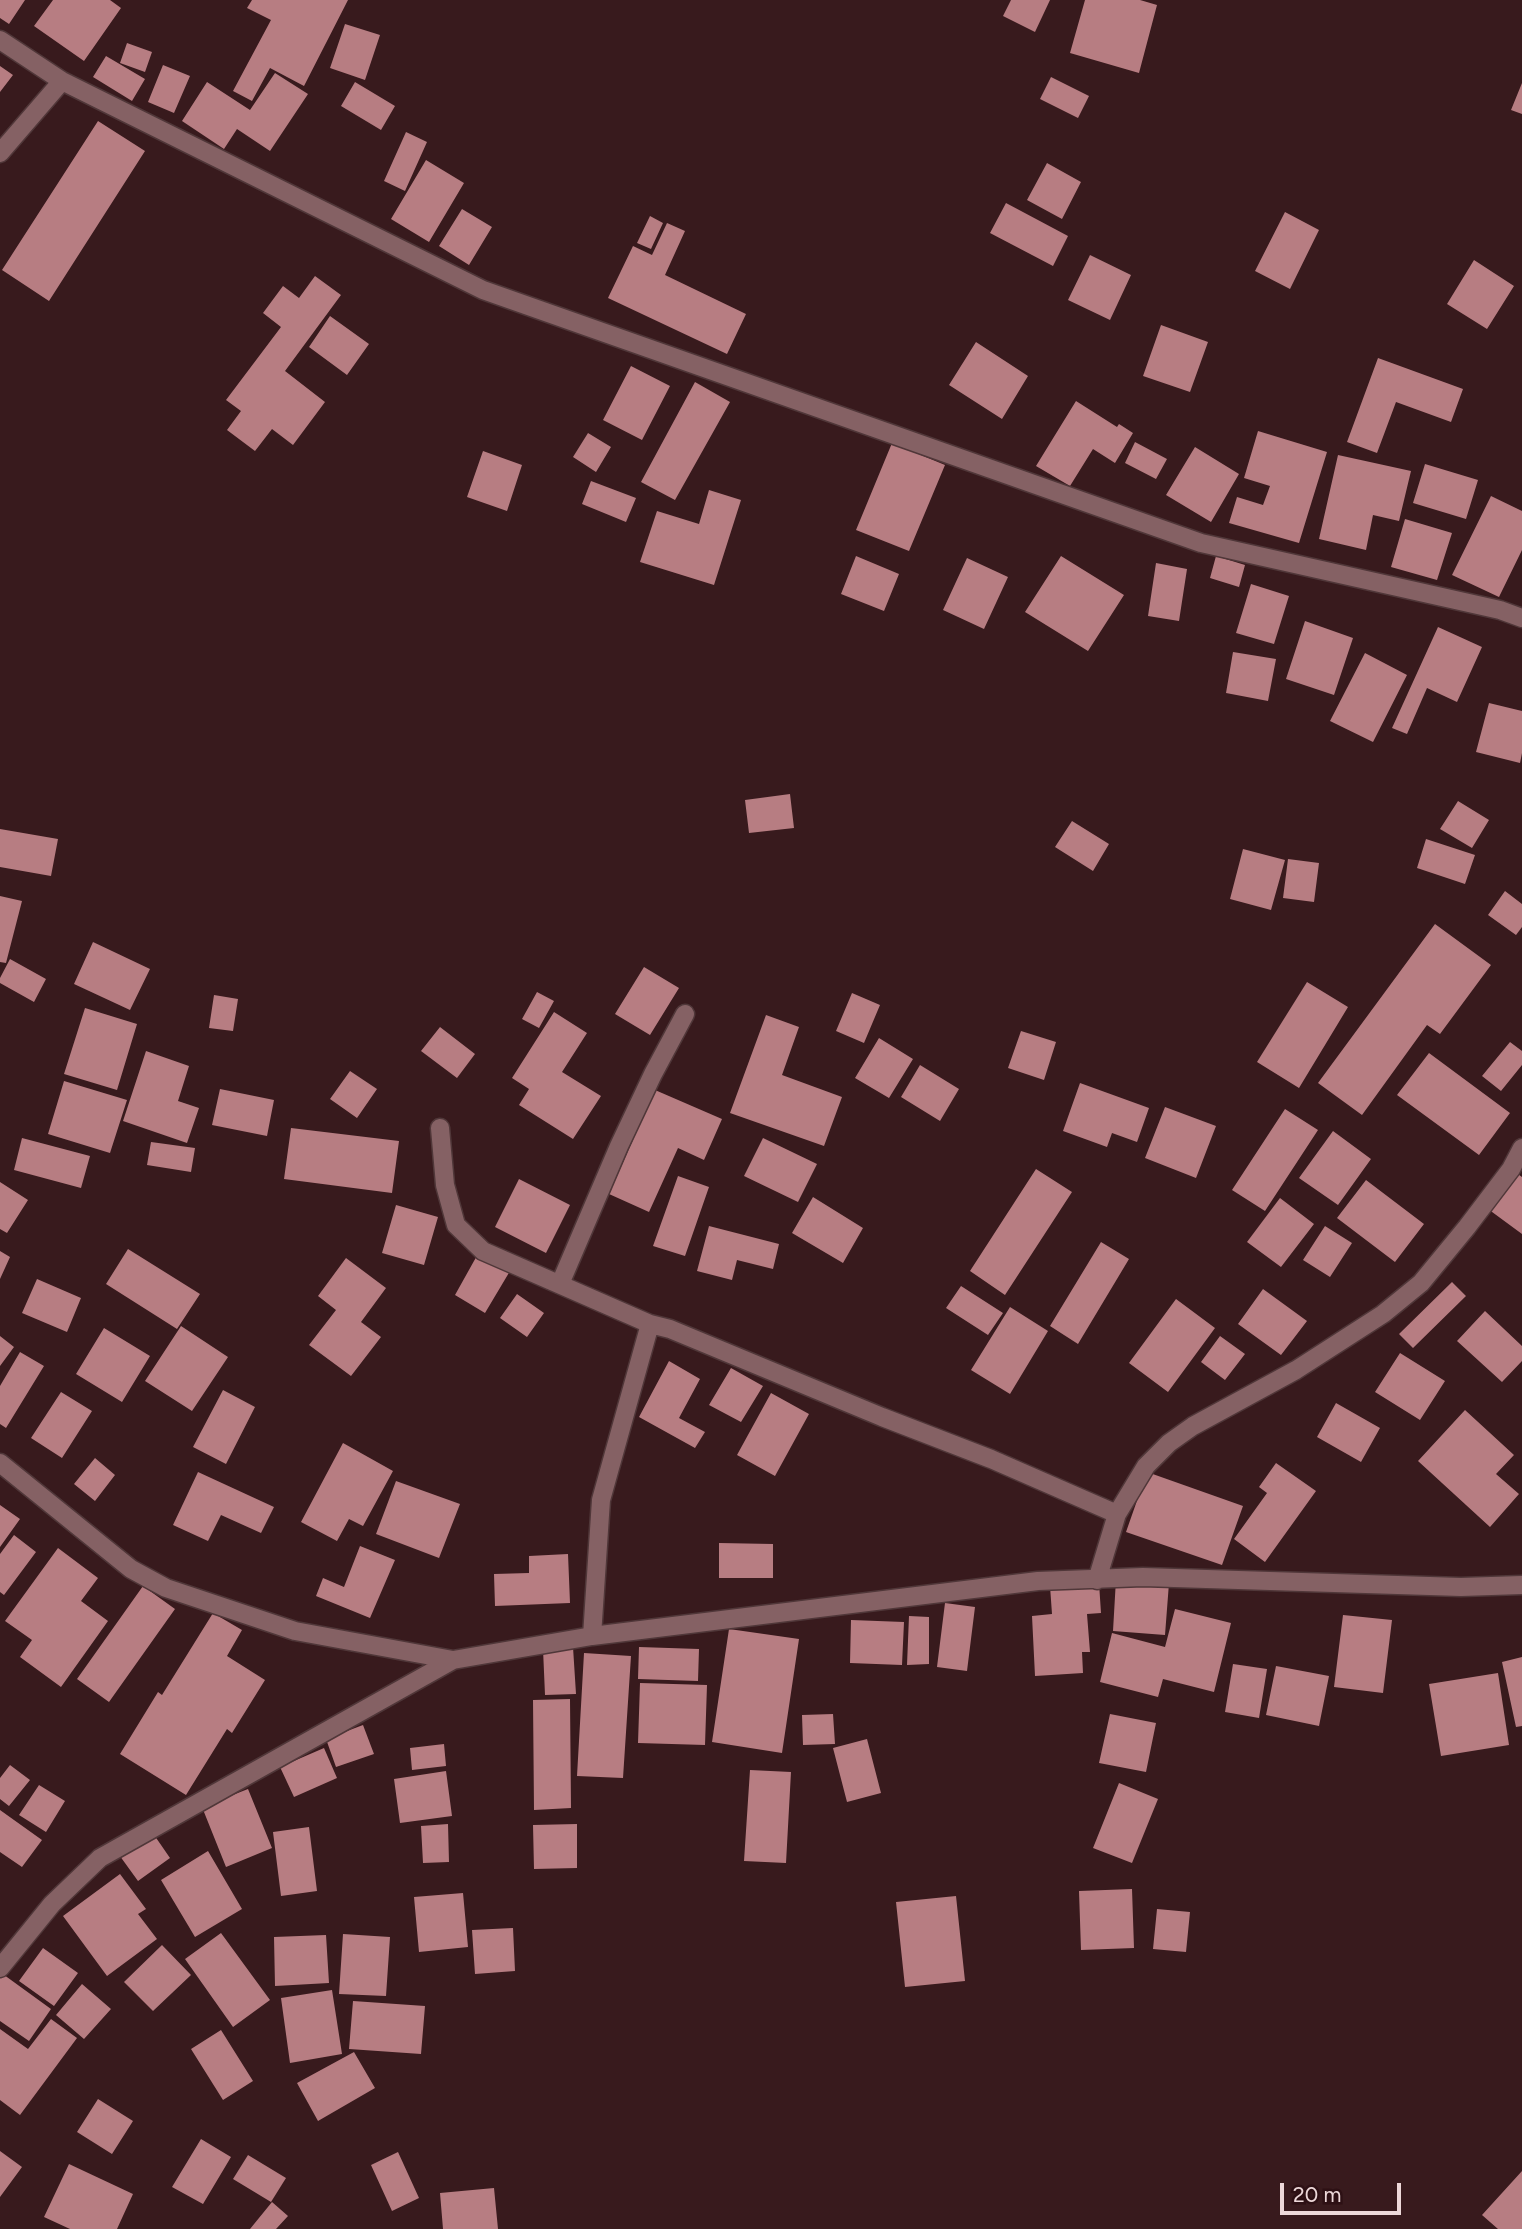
<!DOCTYPE html>
<style>
body{margin:0}
#map{position:relative;width:1522px;height:2229px;overflow:hidden;background:#381a1d;font-family:Figtree,sans-serif}
canvas{display:block}
.scale{position:absolute;left:1280px;top:2183px;width:121px;height:32px;box-sizing:border-box;border:4px solid #edd8d9;border-top:0;padding-left:9px;font-size:21px;line-height:24px;white-space:nowrap;color:#edd8d9;-webkit-text-stroke:5px #2d1014;paint-order:stroke}
</style>
<div id="map">
<canvas width="1522" height="2229"></canvas>
<div class="scale">20 m</div>
</div>
<script>
const ctx = document.querySelector('canvas').getContext('2d');
ctx.lineJoin = 'round';
function fill(path, color) {
  ctx.fillStyle = color;
  ctx.fill(path, 'evenodd');
}
function shape(rows) {
  const path = new Path2D();
  for (const r of rows) {
    path.moveTo(r[0], r[1]);
    for (let i = 2; i < r.length; i += 2) path.lineTo(r[i], r[i + 1]);
  }
  return path;
}
function strokePath(path, color, width, dash) {
  ctx.strokeStyle = color;
  ctx.lineWidth = width;
  ctx.lineCap = dash ? 'butt' : 'round';
  ctx.setLineDash(dash || []);
  ctx.stroke(path);
}
fill(shape([
 [0,0,25,0,9,24,0,18],
 [53,0,110,0,121,8,84,61,34,26],
 [252,0,348,0,304,86,270,68,252,101,233,91,271,20,247,8],
 [1011,0,1050,0,1035,32,1003,16],
 [1085,0,1140,0,1157,5,1139,73,1070,53],
 [345,24,380,35,365,80,330,68],
 [127,43,152,52,145,72,120,63],
 [106,56,145,79,132,101,93,77],
 [163,65,190,76,174,113,148,102],
 [0,66,13,75,0,92],
 [275,73,308,94,270,151,237,129,224,149,182,121,207,82,250,110],
 [1051,77,1089,96,1078,118,1040,99],
 [355,82,395,106,381,130,341,106],
 [1522,83,1522,114,1511,110],
 [98,121,145,151,49,301,2,270],
 [406,132,427,142,405,191,384,181],
 [426,160,464,183,429,242,391,219],
 [1047,163,1081,182,1062,219,1027,200],
 [1006,203,1068,236,1053,266,990,233],
 [462,209,492,227,469,265,439,246],
 [1285,212,1319,230,1290,289,1255,271],
 [650,216,663,223,651,249,637,243],
 [667,223,685,231,665,275,746,314,727,354,608,298,633,246,652,255],
 [1090,255,1131,275,1110,320,1068,300],
 [1474,260,1514,286,1487,329,1447,304],
 [315,276,341,295,285,371,325,402,293,445,272,429,255,451,227,430,241,411,226,400,281,327,263,313,283,286,299,298],
 [330,316,369,344,347,375,309,347],
 [1161,325,1208,342,1190,392,1143,376],
 [976,342,1028,376,1002,419,949,385],
 [1378,358,1463,389,1451,422,1396,402,1377,453,1347,442],
 [631,366,670,386,642,440,603,420],
 [695,382,730,402,675,500,641,482],
 [1076,401,1117,427,1119,424,1133,433,1115,463,1093,449,1070,486,1036,466],
 [1258,431,1327,452,1299,543,1229,523,1237,497,1263,505,1270,486,1244,478],
 [588,433,611,447,596,472,573,457],
 [1135,442,1167,459,1156,479,1125,463],
 [892,443,945,465,909,551,856,530],
 [1195,447,1239,474,1211,522,1166,495],
 [483,451,522,465,507,511,467,497],
 [1338,455,1411,471,1399,521,1373,515,1366,550,1319,539],
 [1425,464,1478,480,1466,519,1413,503],
 [591,481,636,498,626,522,582,504],
 [709,490,741,500,714,585,640,562,657,511,699,524],
 [1491,496,1522,511,1522,550,1499,597,1452,575],
 [1405,519,1452,533,1437,580,1391,567],
 [856,556,899,574,884,611,841,594],
 [1061,556,1124,595,1088,651,1025,612],
 [1216,556,1245,565,1239,587,1210,578],
 [967,558,1008,577,984,629,943,610],
 [1156,563,1187,569,1179,621,1148,616],
 [1251,584,1289,596,1274,644,1236,633],
 [1305,621,1353,638,1334,695,1286,679],
 [1438,627,1482,647,1457,702,1427,688,1407,734,1392,728],
 [1233,652,1276,659,1268,701,1226,693],
 [1365,653,1407,675,1373,742,1330,721],
 [1489,703,1522,711,1522,753,1520,763,1476,752],
 [790,794,794,828,749,833,745,800],
 [1458,801,1489,820,1472,848,1440,829],
 [1072,821,1109,844,1093,871,1055,847],
 [0,829,58,839,51,876,0,867],
 [1426,839,1475,855,1465,884,1417,868],
 [1243,849,1285,860,1271,910,1230,899],
 [1288,859,1319,863,1314,902,1283,898],
 [1505,891,1522,904,1522,927,1516,935,1488,915],
 [0,896,22,901,6,963,0,962],
 [1435,924,1491,965,1440,1034,1427,1025,1362,1115,1318,1083],
 [93,942,150,969,130,1010,74,984],
 [10,959,46,979,34,1002,0,983,0,978],
 [644,967,679,988,650,1035,615,1014],
 [1307,982,1348,1007,1299,1088,1257,1062],
 [537,992,554,1001,539,1028,522,1019],
 [852,993,880,1005,864,1043,836,1031],
 [214,995,238,999,233,1031,209,1028],
 [85,1008,137,1024,117,1090,64,1074],
 [554,1012,587,1033,562,1072,601,1096,573,1139,519,1105,529,1089,512,1078],
 [766,1015,799,1027,782,1075,842,1097,824,1146,730,1113],
 [440,1027,475,1054,457,1078,421,1051],
 [1021,1031,1056,1042,1044,1080,1008,1068],
 [879,1038,913,1059,889,1098,855,1078],
 [1510,1042,1522,1051,1522,1065,1501,1091,1482,1076],
 [146,1051,189,1066,178,1101,199,1108,187,1143,123,1121],
 [1429,1053,1510,1113,1479,1155,1397,1095],
 [920,1065,959,1089,940,1121,901,1097],
 [350,1071,377,1089,357,1118,330,1099],
 [64,1081,127,1100,110,1153,48,1134],
 [1080,1083,1149,1108,1137,1142,1112,1133,1107,1147,1063,1131],
 [220,1089,274,1100,267,1136,212,1125],
 [655,1090,722,1119,704,1160,678,1148,649,1212,609,1194],
 [1165,1107,1216,1126,1196,1178,1145,1158],
 [1285,1109,1318,1130,1265,1211,1232,1190],
 [291,1128,399,1141,392,1193,284,1179],
 [1333,1131,1371,1159,1338,1205,1299,1178],
 [22,1138,90,1156,81,1188,14,1170],
 [763,1138,817,1164,798,1202,744,1176],
 [151,1142,195,1148,191,1172,147,1165],
 [1036,1169,1072,1192,1005,1295,970,1271],
 [1515,1172,1522,1177,1522,1234,1488,1209],
 [678,1176,709,1187,685,1256,653,1246],
 [519,1179,570,1205,546,1253,495,1227],
 [1366,1180,1424,1224,1395,1262,1337,1218],
 [0,1182,28,1200,7,1233,0,1229],
 [813,1197,863,1228,843,1263,792,1233],
 [1280,1198,1314,1224,1281,1267,1247,1242],
 [396,1205,438,1217,424,1265,382,1253],
 [709,1226,779,1244,773,1269,737,1260,732,1280,697,1271],
 [1325,1226,1352,1243,1330,1277,1303,1260],
 [1101,1242,1129,1259,1078,1344,1050,1326],
 [128,1249,200,1294,177,1329,106,1284],
 [0,1251,10,1257,0,1279],
 [479,1252,510,1271,485,1313,455,1295],
 [346,1258,386,1288,361,1322,381,1337,351,1376,309,1345,336,1310,318,1296],
 [37,1279,81,1298,67,1332,22,1313],
 [1452,1282,1466,1296,1413,1348,1399,1334],
 [961,1286,1003,1313,988,1335,946,1308],
 [1263,1289,1307,1321,1281,1355,1238,1324],
 [517,1294,544,1313,527,1337,500,1318],
 [1176,1299,1215,1328,1168,1392,1129,1363],
 [1010,1307,1048,1331,1010,1394,971,1370],
 [1485,1311,1522,1346,1522,1361,1502,1382,1457,1341],
 [181,1326,228,1357,192,1411,145,1381],
 [104,1328,150,1356,122,1402,76,1374],
 [0,1336,14,1347,0,1366],
 [1220,1336,1245,1354,1225,1380,1201,1362],
 [20,1352,44,1366,6,1428,0,1424,0,1386],
 [1400,1353,1445,1381,1420,1420,1375,1392],
 [669,1361,700,1379,679,1418,705,1432,695,1448,639,1417],
 [731,1368,763,1386,741,1422,709,1405],
 [223,1390,255,1407,226,1464,193,1447],
 [61,1392,92,1411,62,1458,31,1438],
 [771,1393,809,1414,775,1476,737,1455],
 [1336,1403,1380,1428,1361,1462,1317,1437],
 [1465,1410,1514,1455,1496,1474,1519,1494,1490,1527,1418,1461],
 [343,1443,393,1471,363,1526,349,1519,337,1541,301,1522],
 [95,1458,115,1475,95,1501,74,1484],
 [1276,1463,1316,1491,1265,1562,1234,1539,1267,1493,1259,1487],
 [198,1472,274,1507,261,1533,221,1515,208,1541,173,1525],
 [1147,1472,1243,1506,1222,1565,1126,1532],
 [396,1481,460,1504,439,1558,376,1534],
 [0,1505,20,1519,0,1547],
 [14,1535,36,1552,4,1595,0,1592,0,1554],
 [719,1543,773,1544,773,1578,719,1578],
 [360,1546,395,1560,370,1618,316,1596,323,1578,344,1587],
 [58,1548,98,1578,81,1601,108,1621,61,1687,20,1657,32,1640,5,1621],
 [568,1554,570,1603,495,1606,494,1574,529,1573,529,1556],
 [1116,1579,1169,1583,1165,1635,1113,1631],
 [1099,1583,1101,1613,1087,1614,1090,1652,1082,1652,1083,1673,1035,1676,1032,1616,1052,1614,1050,1586],
 [143,1586,175,1609,109,1702,77,1679],
 [945,1603,975,1607,967,1671,937,1667],
 [1175,1609,1231,1623,1214,1692,1163,1679,1158,1697,1100,1682,1112,1633,1165,1647],
 [213,1613,242,1630,227,1656,265,1680,232,1733,227,1729,186,1795,120,1754,158,1692,162,1695],
 [1343,1615,1392,1620,1383,1693,1334,1687],
 [909,1616,929,1617,929,1664,907,1665],
 [851,1620,904,1622,902,1665,850,1663],
 [729,1629,799,1639,782,1753,712,1742],
 [573,1647,576,1694,545,1695,543,1649],
 [639,1647,699,1649,698,1681,638,1679],
 [584,1653,631,1656,623,1778,577,1776],
 [1522,1657,1522,1726,1516,1727,1502,1662],
 [1233,1664,1267,1669,1259,1718,1225,1712],
 [1276,1666,1329,1676,1319,1726,1266,1715],
 [1498,1673,1509,1745,1441,1756,1429,1684],
 [640,1683,707,1685,705,1745,638,1743],
 [570,1699,571,1808,534,1810,533,1700],
 [833,1714,835,1744,803,1745,802,1715],
 [1110,1714,1156,1723,1146,1772,1099,1763],
 [363,1725,374,1754,336,1767,326,1739],
 [867,1739,881,1793,847,1802,833,1748],
 [444,1744,446,1766,412,1770,410,1748],
 [324,1748,337,1778,294,1797,280,1767],
 [10,1765,30,1780,9,1806,0,1799,0,1778],
 [750,1770,791,1772,786,1863,744,1861],
 [446,1771,452,1816,400,1823,394,1779],
 [1119,1783,1158,1799,1132,1863,1093,1848],
 [39,1785,65,1801,46,1832,19,1815],
 [248,1789,272,1848,226,1867,202,1807],
 [0,1810,42,1840,22,1867,0,1852],
 [448,1824,449,1862,423,1863,421,1826],
 [577,1824,577,1868,534,1869,533,1825],
 [309,1827,317,1891,281,1896,273,1832],
 [150,1829,170,1858,138,1881,117,1852],
 [208,1851,242,1909,195,1937,161,1880],
 [120,1874,146,1909,138,1914,157,1939,107,1976,63,1916],
 [1132,1889,1134,1948,1081,1950,1079,1891],
 [463,1893,468,1947,419,1952,414,1897],
 [956,1896,965,1981,905,1987,896,1902],
 [1157,1909,1190,1912,1186,1952,1153,1949],
 [513,1928,515,1971,475,1974,472,1930],
 [221,1933,270,2000,233,2027,185,1959],
 [343,1934,390,1937,386,1996,339,1994],
 [326,1935,329,1983,275,1986,274,1937],
 [162,1945,191,1975,153,2011,124,1982],
 [43,1948,78,1973,54,2006,19,1981],
 [0,1972,51,2009,29,2041,0,2021],
 [82,1984,111,2009,84,2039,56,2015],
 [332,1990,342,2054,290,2063,281,1998],
 [353,2001,425,2006,421,2054,349,2049],
 [51,2019,77,2038,20,2115,0,2100,0,2029,28,2049],
 [221,2030,253,2081,223,2100,191,2049],
 [354,2052,375,2088,318,2121,297,2083],
 [98,2099,133,2121,112,2154,77,2132],
 [201,2139,231,2157,203,2204,172,2187],
 [0,2151,22,2167,0,2197],
 [398,2152,419,2198,392,2211,371,2165],
 [248,2155,286,2178,271,2202,233,2179],
 [69,2164,133,2194,117,2229,70,2229,44,2217],
 [1522,2171,1522,2229,1498,2229,1482,2215],
 [494,2188,498,2229,443,2229,440,2193],
 [272,2202,288,2216,276,2229,250,2229]
]), '#b77d82');
const minor = shape([
 [0,40,62,81,483,290,1201,543,1500,610,1522,618],
 [0,153,62,81],
 [440,1128,445,1185,456,1225,483,1251,650,1324],
 [560,1284,619,1146,653,1074,685,1014],
 [0,1463,131,1569,166,1588,295,1631,453,1660,592,1636,1038,1581,1143,1577,1461,1587,1522,1585],
 [1097,1580,1117,1514,1146,1466,1169,1443,1193,1426,1296,1370,1383,1314,1421,1283,1467,1227,1511,1169,1522,1148],
 [592,1636,601,1500,650,1324,670,1329,882,1417,991,1459,1117,1514],
 [0,1968,52,1904,100,1858,453,1660]
]);
strokePath(minor, '#503739', 21);
strokePath(minor, '#856164', 18);
</script>
